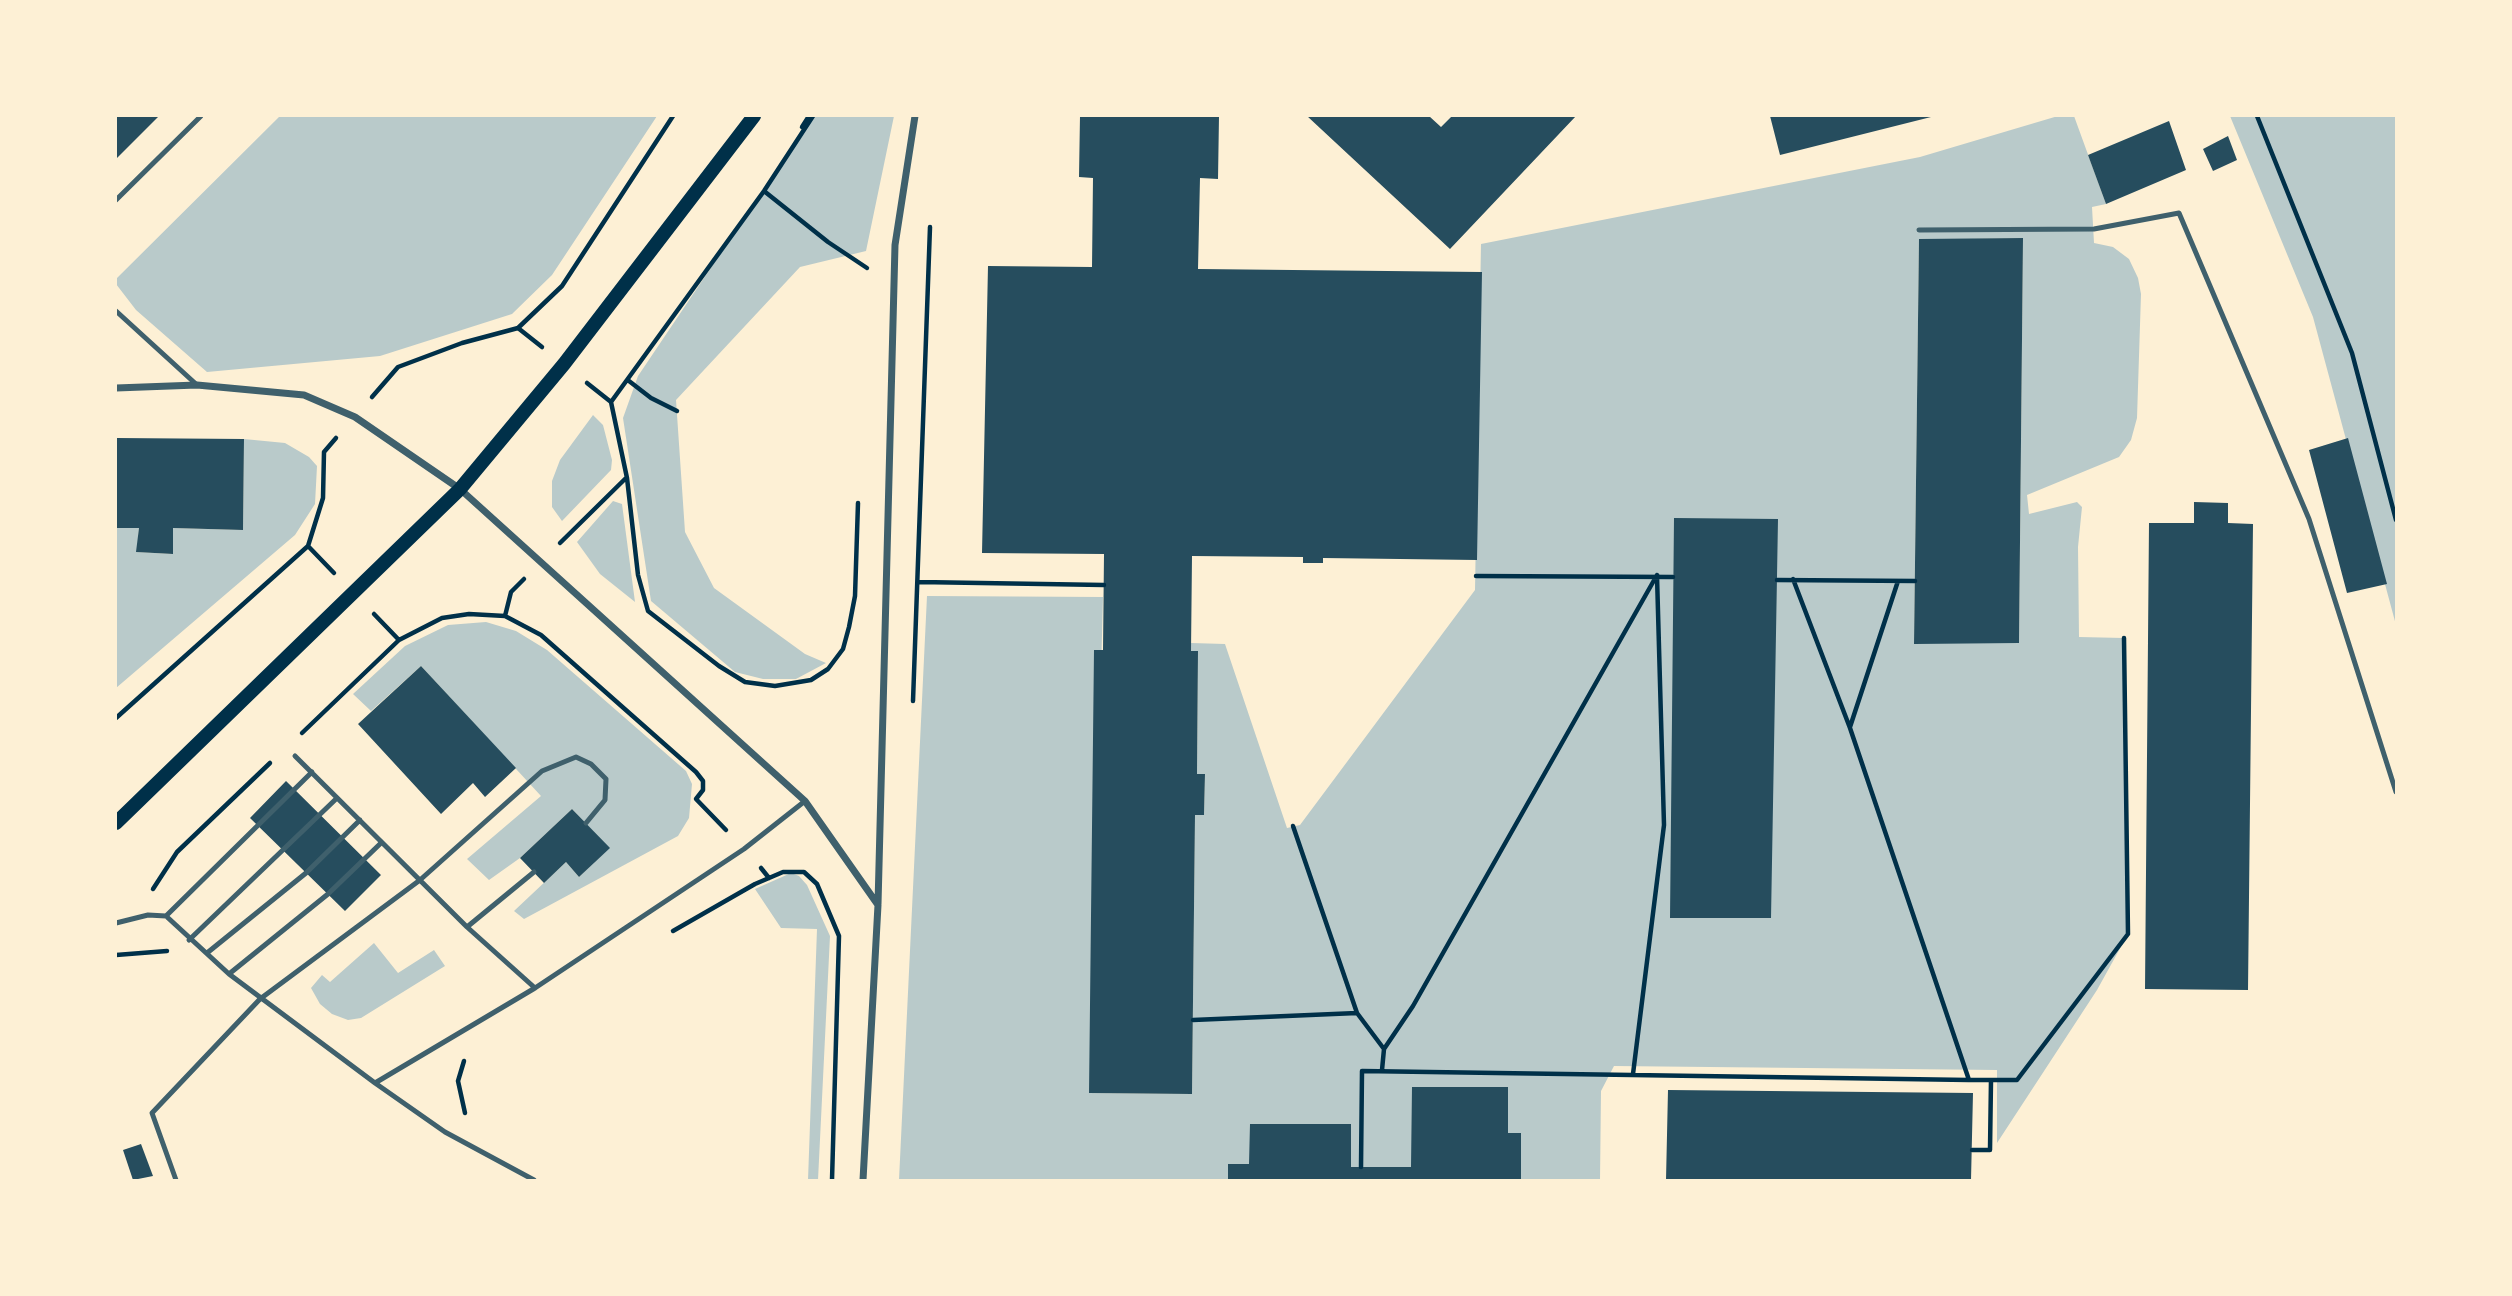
<!DOCTYPE html>
<style>
body{margin:0}
#map{position:relative;width:2512px;height:1296px;overflow:hidden;background:#fdf0d5;font-family:"Alegreya Sans",sans-serif}
canvas{display:block}
.frame{position:absolute;inset:0;border:117px solid #fdf0d5;pointer-events:none}
</style>
<div id="map">
<canvas width="2512" height="1296"></canvas>
<div class="frame"></div>
</div>
<script>
const ctx = document.querySelector('canvas').getContext('2d');
ctx.lineJoin = 'round';
function fill(path, color) {
  ctx.fillStyle = color;
  ctx.fill(path, 'evenodd');
}
function shape(rows) {
  const path = new Path2D();
  for (const r of rows) {
    path.moveTo(r[0], r[1]);
    for (let i = 2; i < r.length; i += 2) path.lineTo(r[i], r[i + 1]);
  }
  return path;
}
function strokePath(path, color, width, dash) {
  ctx.strokeStyle = color;
  ctx.lineWidth = width;
  ctx.lineCap = dash ? 'butt' : 'round';
  ctx.setLineDash(dash || []);
  ctx.stroke(path);
}
fill(shape([
 [280,116,657,116,552,275,512,314,380,356,207,372,136,310,116,284,116,279],
 [813,116,894,116,866,251,800,267,676,400,685,532,714,588,805,654,826,663,796,679,763,679,735,672,651,601,623,418,638,376],
 [2058,116,2074,116,2106,204,2092,207,2094,243,2113,247,2129,259,2138,278,2141,294,2137,418,2131,440,2119,457,2027,495,2029,514,2077,502,2082,507,2078,547,2079,637,2124,638,2128,934,2097,990,1997,1143,1997,1070,1614,1066,1601,1091,1600,1180,899,1180,927,596,1103,597,1090,1093,1192,1094,1195,815,1204,815,1205,774,1197,774,1198,651,1191,651,1191,643,1225,644,1287,828,1300,825,1475,590,1481,244,1920,157],
 [2023,238,2019,642,1914,643,1919,240],
 [2230,116,2396,116,2396,625,2313,317],
 [593,415,603,425,612,460,611,470,562,521,552,507,552,481,560,460],
 [244,439,285,443,309,457,317,466,315,504,295,535,116,688,116,528,139,528,137,552,172,554,173,528,243,530],
 [613,501,622,504,635,602,600,574,577,542],
 [486,622,516,631,547,650,686,771,692,784,689,818,678,836,524,919,514,911,566,862,579,877,609,848,572,809,520,858,489,880,467,859,541,796,421,666,371,711,353,694,405,646,448,625],
 [791,873,799,876,807,885,830,936,818,1180,808,1180,817,929,781,928,755,889],
 [374,943,398,973,434,950,445,966,361,1018,348,1020,332,1014,320,1004,311,988,322,975,330,982]
]), '#b9caca');
fill(shape([
 [116,116,159,116,116,159],
 [1080,116,1219,116,1218,179,1200,178,1198,269,1482,272,1477,560,1323,558,1323,563,1303,563,1303,557,1192,556,1191,651,1198,651,1197,774,1205,774,1204,815,1195,815,1192,1094,1089,1093,1094,650,1103,650,1104,554,982,553,988,266,1092,267,1093,178,1079,177],
 [1307,116,1429,116,1441,127,1452,116,1576,116,1450,249],
 [1770,116,1935,116,1780,155],
 [2169,121,2186,170,2106,204,2088,155],
 [2228,136,2237,160,2213,171,2203,149],
 [2023,238,2019,643,1914,644,1919,239],
 [116,438,244,439,243,530,173,528,173,554,136,552,139,528,116,528],
 [2348,438,2387,584,2347,593,2309,450],
 [2194,502,2228,503,2228,523,2253,524,2248,990,2145,989,2149,523,2194,523],
 [1674,518,1778,519,1771,918,1670,918],
 [421,666,516,768,485,797,473,783,441,814,358,724],
 [286,781,381,875,345,911,250,818],
 [572,809,610,848,579,877,566,862,544,883,520,858],
 [1412,1087,1508,1087,1508,1133,1521,1133,1521,1180,1228,1180,1228,1164,1249,1164,1250,1124,1351,1124,1351,1167,1411,1167],
 [1668,1090,1973,1093,1971,1180,1666,1180],
 [141,1144,153,1176,133,1180,123,1150]
]), '#264d5e');
strokePath(shape([
 [813,116,764,191,611,402,627,478,638,575,648,611,719,666,745,682,775,686,811,680,828,669,843,649,849,627,855,596,858,503],
 [2257,116,2352,353,2396,520],
 [802,127,809,116],
 [764,191,828,242,867,268],
 [542,347,518,328,562,286,673,116],
 [629,381,651,398,677,411],
 [587,383,611,402],
 [372,397,398,367,462,343,518,328],
 [560,543,626,478],
 [334,573,308,546,323,498,324,452,336,438],
 [1476,576,1673,577],
 [1793,579,1850,728,1969,1080,2017,1080,2128,934,2124,638],
 [1777,580,1915,581],
 [919,582,1104,585],
 [374,614,399,640],
 [505,616,511,592,524,579],
 [913,701,930,227],
 [116,718,308,546],
 [1850,727,1898,581],
 [302,733,399,640,442,618,469,614,505,616,541,635,696,772,703,781,703,790,696,799,726,830],
 [1293,826,1357,1013,1384,1049,1382,1070],
 [761,868,769,878],
 [153,889,177,852,270,763],
 [673,931,755,884,783,872,804,872,817,884,839,936,832,1180],
 [116,955,167,951],
 [1193,1020,1357,1013],
 [1384,1049,1413,1006,1657,575],
 [464,1061,458,1081,465,1113],
 [1633,1074,1664,825,1657,576],
 [1972,1150,1990,1150,1991,1080],
 [1361,1167,1362,1071,1969,1080]
]), '#003049', 4.5);
strokePath(shape([
 [116,200,201,116],
 [1919,230,2094,229,2179,213,2309,519,2396,792],
 [116,311,197,385],
 [295,756,467,927,535,988],
 [166,916,312,772],
 [116,923,148,915,166,916,229,974,375,1083,535,988,744,849,805,801],
 [467,927,534,872],
 [189,940,337,798],
 [207,953,306,873,360,820],
 [229,974,328,894,381,843],
 [375,1083,445,1132,534,1180],
 [176,1180,152,1113,260,999,420,880,542,771,576,757,591,764,606,779,605,800,586,823]
]), '#3f606c', 5);
strokePath(shape([
 [116,388,197,385,304,395,355,417,460,489,805,801,878,905,863,1180],
 [878,904,895,245,915,116]
]), '#3f606c', 7);
strokePath(shape([
 [116,823,460,489,564,364,754,116]
]), '#003049', 14);
</script>
